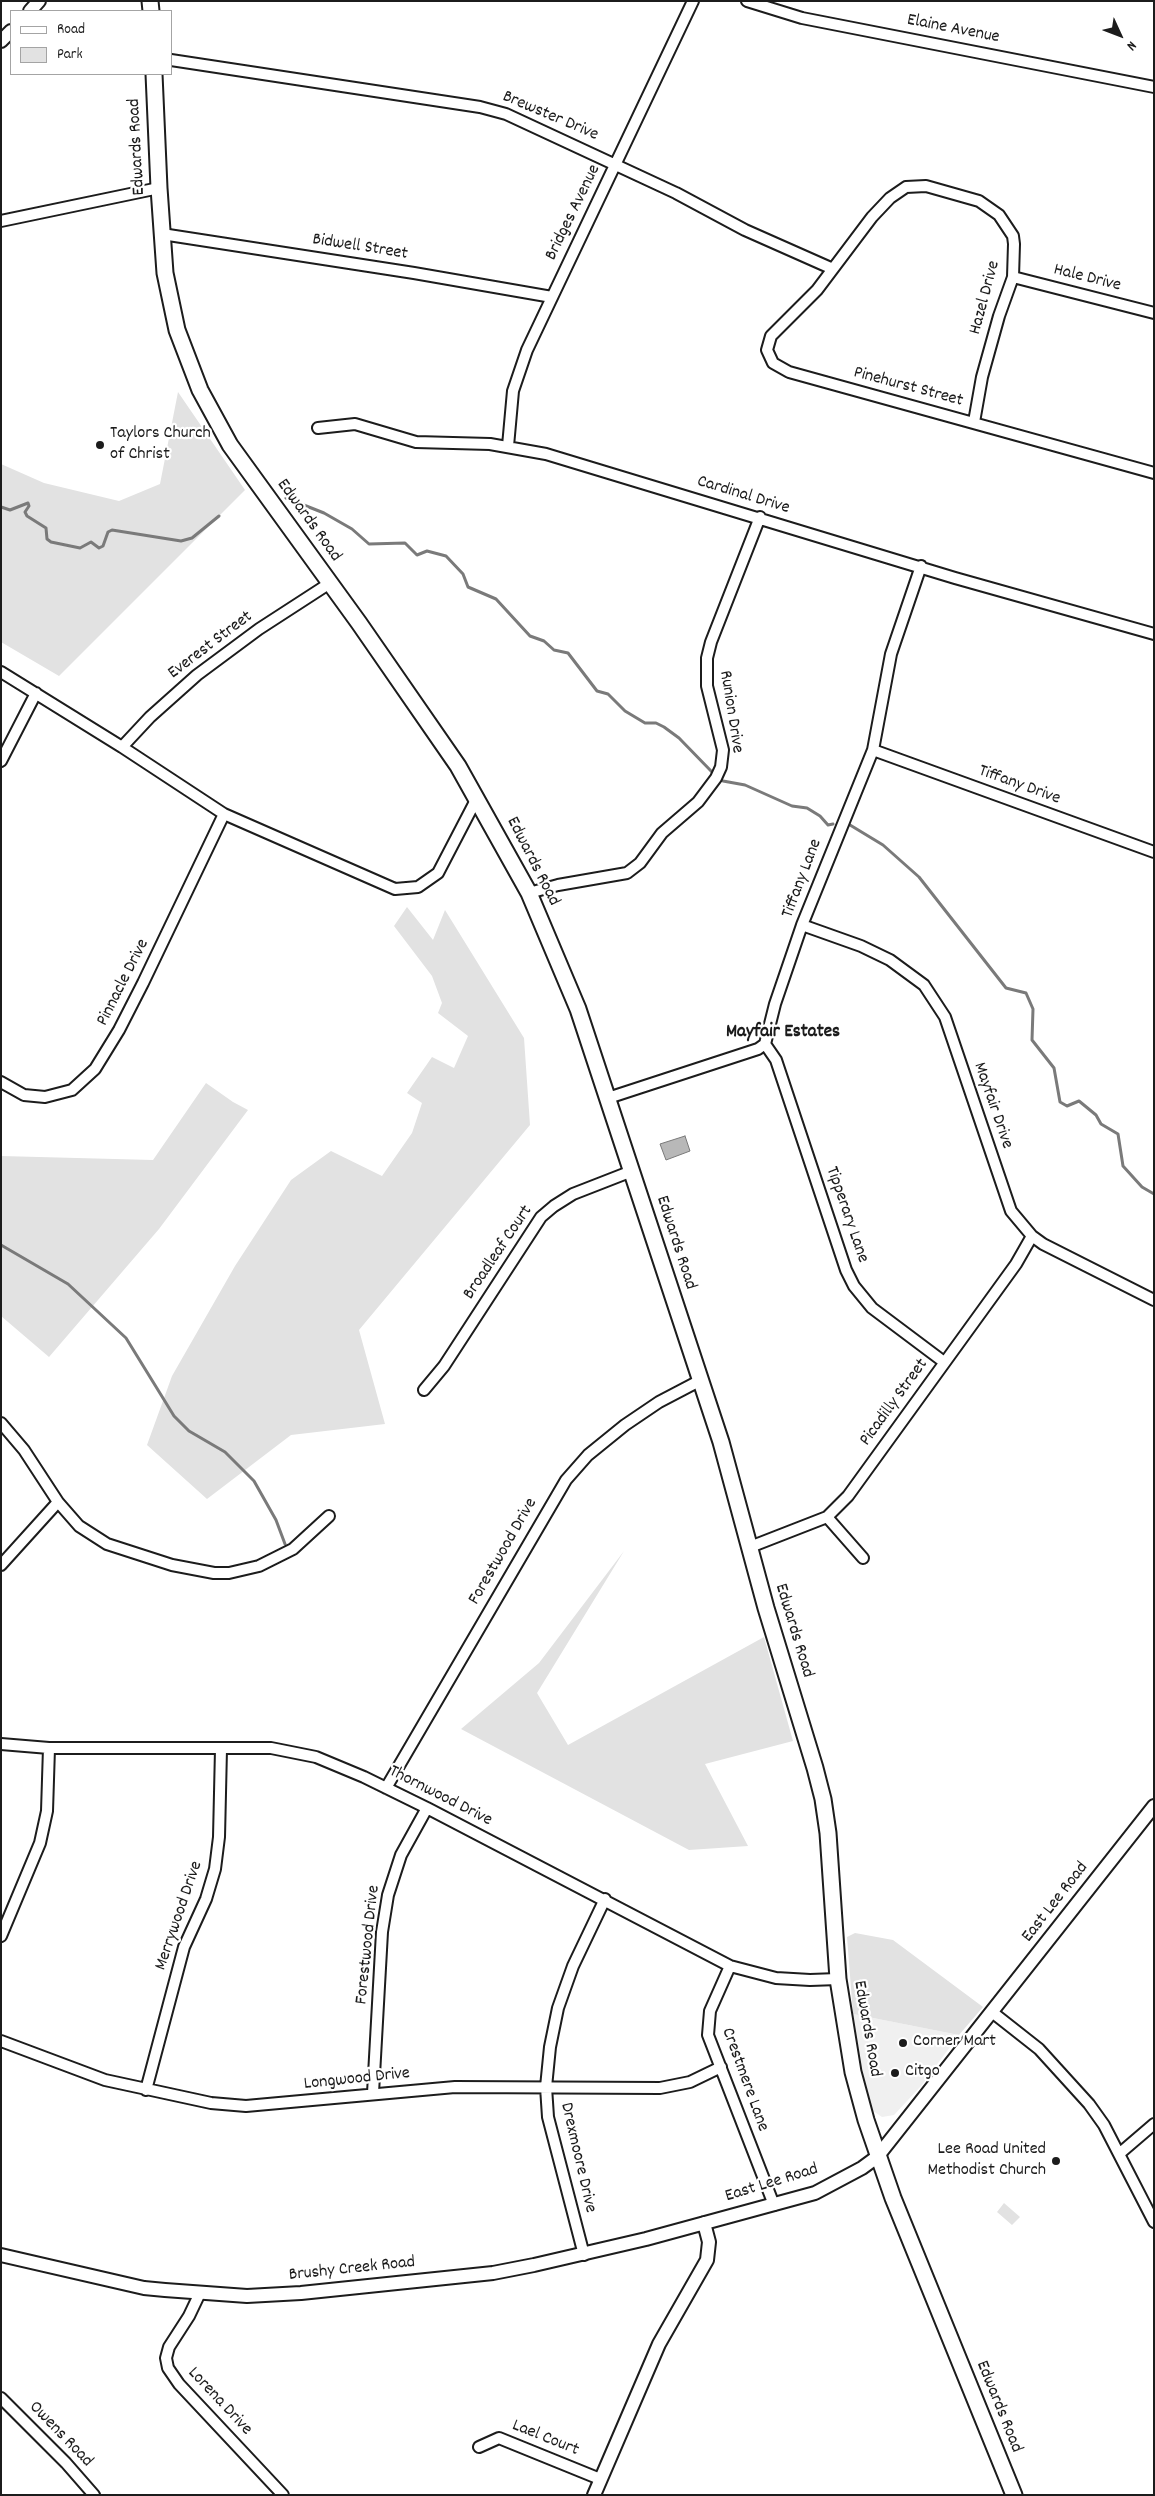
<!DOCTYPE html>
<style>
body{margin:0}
#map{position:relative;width:1155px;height:2496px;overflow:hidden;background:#fff;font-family:Dekko,sans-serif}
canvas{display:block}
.frame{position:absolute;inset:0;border:2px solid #1c1c1c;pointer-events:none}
.legend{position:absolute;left:10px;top:10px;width:162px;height:65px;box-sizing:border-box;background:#fff;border:1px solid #a4a4a4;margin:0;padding:6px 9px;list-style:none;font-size:15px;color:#1c1c1c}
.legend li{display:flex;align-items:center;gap:10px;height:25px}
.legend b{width:25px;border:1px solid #a4a4a4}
.north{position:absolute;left:1095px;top:10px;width:50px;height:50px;-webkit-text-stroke:4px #fff;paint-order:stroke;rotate:133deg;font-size:14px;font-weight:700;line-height:20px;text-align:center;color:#1c1c1c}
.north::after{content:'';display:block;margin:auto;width:18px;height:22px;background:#1c1c1c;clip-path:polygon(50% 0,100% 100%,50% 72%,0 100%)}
</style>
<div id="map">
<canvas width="1155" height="2496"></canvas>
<div class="frame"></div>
<ul class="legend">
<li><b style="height:6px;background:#fff"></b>Road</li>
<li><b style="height:14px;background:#e2e2e2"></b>Park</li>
</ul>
<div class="north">N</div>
</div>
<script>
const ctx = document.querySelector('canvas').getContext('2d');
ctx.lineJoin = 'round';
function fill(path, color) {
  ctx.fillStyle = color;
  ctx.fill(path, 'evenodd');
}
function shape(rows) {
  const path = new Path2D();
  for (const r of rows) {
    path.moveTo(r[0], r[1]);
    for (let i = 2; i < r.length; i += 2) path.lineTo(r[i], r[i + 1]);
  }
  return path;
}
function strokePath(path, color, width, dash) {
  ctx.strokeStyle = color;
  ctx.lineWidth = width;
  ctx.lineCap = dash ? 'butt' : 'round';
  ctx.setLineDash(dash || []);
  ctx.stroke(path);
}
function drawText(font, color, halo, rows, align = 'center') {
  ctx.font = font + ' Dekko,sans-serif';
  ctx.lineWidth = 4.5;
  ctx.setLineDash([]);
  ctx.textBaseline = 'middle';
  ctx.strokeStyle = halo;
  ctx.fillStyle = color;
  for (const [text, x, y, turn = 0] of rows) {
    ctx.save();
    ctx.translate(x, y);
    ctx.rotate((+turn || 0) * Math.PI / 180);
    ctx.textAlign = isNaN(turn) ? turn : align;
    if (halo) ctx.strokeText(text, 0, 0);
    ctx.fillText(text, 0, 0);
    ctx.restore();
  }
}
fill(shape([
 [853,2014,959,2035,921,2086,894,2115,882,2117,873,2111,865,2088,854,2036]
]), '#f0f0f0');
fill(shape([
 [178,392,245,490,59,676,1,642,1,464,44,483,119,501,160,484],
 [407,907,433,940,445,910,524,1038,530,1125,359,1330,385,1424,291,1435,207,1499,147,1445,172,1376,235,1266,291,1180,331,1151,382,1176,412,1133,422,1103,407,1093,432,1057,454,1068,468,1036,438,1013,442,1003,432,976,394,926],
 [206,1083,233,1102,248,1110,159,1229,49,1357,1,1316,1,1156,153,1160],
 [624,1551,537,1693,568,1745,764,1637,793,1741,705,1764,748,1846,689,1850,461,1729,539,1663],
 [855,1933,893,1940,983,2007,959,2035,853,2014,847,1937],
 [1004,2203,1020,2217,1012,2225,997,2212]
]), '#e2e2e2');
const water = shape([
 [685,1136,690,1151,666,1160,660,1144,685,1136]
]);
fill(water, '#b8b8b8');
strokePath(water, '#7a7a7a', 1);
strokePath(shape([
 [286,498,324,513,352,529,369,544,405,543,417,555,427,551,446,556,463,574,468,587,496,599,530,636,544,641,554,650,568,653,597,691,608,694,625,711,645,723,656,723,664,727,679,738,712,772],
 [1,507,10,510,28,503,29,506,25,512,27,516,46,528,47,539,51,542,80,548,91,542,99,548,103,546,108,532,112,530,181,541,192,538,219,516],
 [723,781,745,785,792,806,807,808,820,816,828,825,833,824],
 [850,825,883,845,919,877,1006,988,1026,993,1033,1009,1032,1040,1054,1068,1060,1102,1067,1106,1079,1101,1096,1115,1101,1124,1118,1134,1123,1166,1142,1187,1154,1194],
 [1,1245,68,1284,126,1338,174,1416,189,1431,225,1452,254,1481,276,1520,285,1544]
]), '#7a7a7a', 3);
const minor = shape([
 [747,1,802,18,1154,87],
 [171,60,480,107,506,114,676,193,745,230,833,269],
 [1,221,159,188],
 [162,234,414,273,552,297],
 [1013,277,1154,313],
 [974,422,982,377,999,316,1013,277,1014,244,1013,236,999,215,979,201,926,186,906,187,890,198,872,217,817,290,771,336,767,350,773,363,789,372,1154,473],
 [318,428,355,424,416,442,490,444,546,454,955,578,1154,634],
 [508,446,513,391,527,350,693,1],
 [1,672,122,747,224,814,395,889,418,887,438,873,477,798],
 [122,747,150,717,197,675,259,629,330,583],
 [873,750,1154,852],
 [1,761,36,693],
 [529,893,558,885,627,873,640,863,662,833,698,802,716,778,721,767,723,750,707,686,707,658,711,642,760,517],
 [802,925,861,946,890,960,924,985,945,1017,1011,1211,1032,1236,1043,1244,1154,1300],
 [765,1044,776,1060,846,1270,854,1286,872,1308,944,1362],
 [1,1082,24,1095,45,1097,72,1090,95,1069,119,1030,143,983,224,814],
 [608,1098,758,1049,765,1044,775,1004,802,925,873,750,891,654,921,566],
 [424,1390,444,1366,541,1217,554,1206,573,1194,632,1171],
 [1,1423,24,1450,58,1502,79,1526,107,1544,172,1565,214,1573,229,1573,259,1566,293,1549,329,1516],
 [827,1517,863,1558],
 [750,1547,827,1517,848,1496,1016,1264,1032,1236],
 [1,1565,58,1502],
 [1,1744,49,1748,271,1748,316,1757,364,1777,427,1808,730,1966,776,1978,810,1980,838,1979],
 [386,1788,566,1480,588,1455,625,1425,659,1402,701,1380],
 [1,1936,40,1843,47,1811,49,1748],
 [730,1966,710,2011,708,2035,774,2205],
 [992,2012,1039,2049,1089,2104,1104,2125,1154,2222],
 [1,2041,105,2080,211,2103,246,2106,455,2087,660,2088,690,2082,721,2067],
 [146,2090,184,1947,206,1899,215,1869,219,1837,221,1749],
 [373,2093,382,1932,388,1895,401,1855,427,1808],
 [1119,2154,1154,2124],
 [584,2255,548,2117,546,2087,550,2047,558,2008,573,1966,605,1899],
 [199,2295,189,2316,169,2347,166,2358,168,2368,179,2384,283,2495],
 [1,2398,66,2463,94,2495],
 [479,2447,499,2438,600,2479]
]);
const tertiary = shape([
 [30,11,39,1],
 [1,41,11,31],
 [1,2255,144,2288,165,2290,247,2296,301,2293,493,2273,534,2265,646,2239,815,2193,862,2168,877,2157,1154,1806],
 [594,2495,659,2344,707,2260,709,2242,704,2223]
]);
const secondary = shape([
 [150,1,151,11],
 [154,74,159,188,165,273,177,330,200,390,230,445,359,623,458,766,529,893,578,1009,721,1442,766,1608,815,1768,823,1799,828,1833,838,1979,853,2072,866,2120,893,2198,1014,2495]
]);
strokePath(minor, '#1c1c1c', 14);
strokePath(tertiary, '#1c1c1c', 16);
strokePath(secondary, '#1c1c1c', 19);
strokePath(minor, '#fff', 10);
strokePath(tertiary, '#fff', 12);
strokePath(secondary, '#fff', 15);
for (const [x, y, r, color] of [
 [100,445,5,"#1c1c1c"],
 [903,2043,5,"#1c1c1c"],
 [895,2073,5,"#1c1c1c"],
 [1056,2161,5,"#1c1c1c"]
]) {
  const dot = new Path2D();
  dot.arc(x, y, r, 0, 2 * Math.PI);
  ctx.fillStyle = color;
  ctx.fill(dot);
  strokePath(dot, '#fff', 2);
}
drawText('18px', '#1c1c1c', '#fff', [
 ["Elaine Avenue",953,30,11],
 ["Brewster Drive",550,117,23],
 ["Edwards Road",138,147,-93],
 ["Bridges Avenue",574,213,-64],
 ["Bidwell Street",360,248,9],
 ["Hale Drive",1087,279,14],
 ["Hazel Drive",986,298,-75],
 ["Pinehurst Street",908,388,15],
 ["Cardinal Drive",743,496,17],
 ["Edwards Road",308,521,54],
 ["Everest Street",211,646,-37],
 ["Runion Drive",730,712,81],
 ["Tiffany Drive",1019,786,20],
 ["Edwards Road",532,862,63],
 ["Tiffany Lane",803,879,-69],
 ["Pinnacle Drive",124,983,-63],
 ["Mayfair Drive",992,1106,71],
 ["Tipperary Lane",846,1215,71],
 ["Edwards Road",675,1243,72],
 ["Broadleaf Court",499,1253,-56],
 ["Picadilly Street",895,1403,-54],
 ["Forestwood Drive",504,1552,-60],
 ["Edwards Road",793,1631,73],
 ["Thornwood Drive",440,1797,27],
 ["East Lee Road",1056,1903,-52],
 ["Merrywood Drive",180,1916,-71],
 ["Forestwood Drive",369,1945,-84],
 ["Edwards Road",866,2029,80],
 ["Longwood Drive",357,2080,-6],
 ["Crestmere Lane",744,2080,70],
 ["Drexmoore Drive",577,2158,77],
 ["East Lee Road",772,2184,-17],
 ["Brushy Creek Road",352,2270,-6],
 ["Lorena Drive",219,2402,47],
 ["Edwards Road",998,2407,68],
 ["Owens Road",60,2435,46],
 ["Lael Court",545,2439,22]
]);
drawText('18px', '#1c1c1c', '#fff', [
 ["Taylors Church",110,435],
 ["of Christ",110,456],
 ["Corner Mart",913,2043],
 ["Citgo",905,2073],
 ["Lee Road United",1046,2151,"right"],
 ["Methodist Church",1046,2172,"right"]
], 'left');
drawText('bold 19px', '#1c1c1c', '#fff', [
 ["Mayfair Estates",783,1033]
]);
</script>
